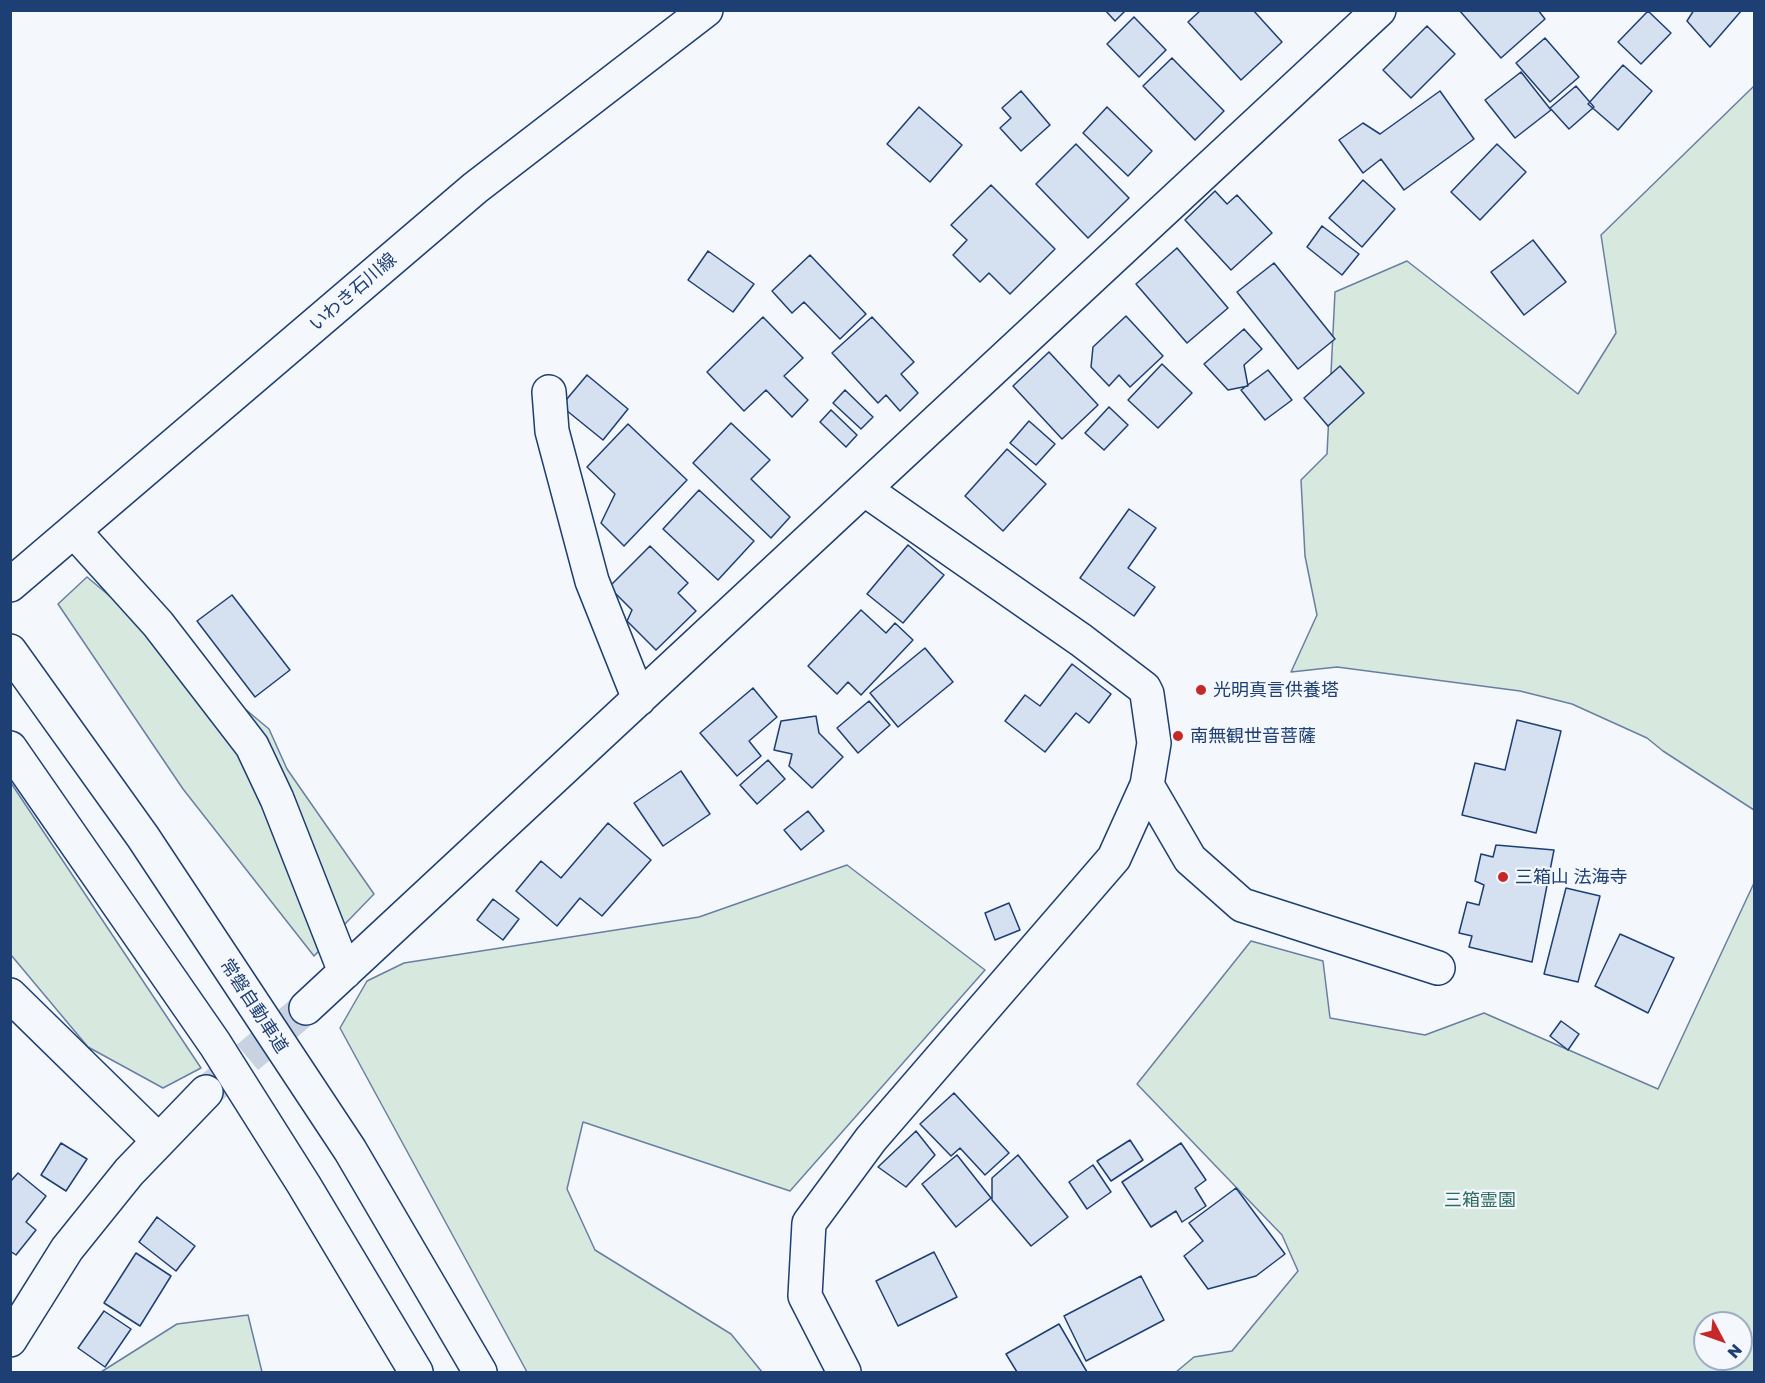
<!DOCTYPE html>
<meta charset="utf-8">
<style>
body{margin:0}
#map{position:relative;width:1765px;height:1383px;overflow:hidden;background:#f4f7fb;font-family:"Golos Text",sans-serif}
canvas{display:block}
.frame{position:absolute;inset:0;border:12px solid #1d3f73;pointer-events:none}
.north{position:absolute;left:1693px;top:1311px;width:60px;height:60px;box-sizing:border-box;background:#f4f7fb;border:2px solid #9eadc5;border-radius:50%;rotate:131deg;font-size:16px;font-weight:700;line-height:24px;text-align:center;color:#1d3f73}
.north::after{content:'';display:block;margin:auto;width:21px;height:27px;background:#c62828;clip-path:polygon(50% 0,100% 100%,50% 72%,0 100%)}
</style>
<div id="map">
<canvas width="1765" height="1383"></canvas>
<div class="frame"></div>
<div class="north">N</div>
</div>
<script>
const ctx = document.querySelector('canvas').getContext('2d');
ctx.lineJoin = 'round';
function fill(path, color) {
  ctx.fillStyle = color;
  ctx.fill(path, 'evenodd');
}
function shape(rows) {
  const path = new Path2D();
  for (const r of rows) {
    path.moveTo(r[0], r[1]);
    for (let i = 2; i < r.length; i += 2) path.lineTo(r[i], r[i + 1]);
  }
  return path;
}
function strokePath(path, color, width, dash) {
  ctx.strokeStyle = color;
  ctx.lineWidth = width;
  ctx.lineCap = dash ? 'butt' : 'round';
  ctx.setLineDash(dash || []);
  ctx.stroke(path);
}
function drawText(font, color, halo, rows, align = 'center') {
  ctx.font = font + ' "Golos Text","Noto Sans JP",sans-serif';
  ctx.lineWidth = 4.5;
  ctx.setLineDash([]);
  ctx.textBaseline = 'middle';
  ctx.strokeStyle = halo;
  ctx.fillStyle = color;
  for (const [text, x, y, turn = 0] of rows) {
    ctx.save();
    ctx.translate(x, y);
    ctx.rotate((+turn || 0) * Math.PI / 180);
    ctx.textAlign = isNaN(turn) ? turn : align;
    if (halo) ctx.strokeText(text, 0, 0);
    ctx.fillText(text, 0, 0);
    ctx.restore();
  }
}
const green = shape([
 [1754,86,1754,810,1663,751,1647,738,1572,704,1520,691,1337,667,1291,672,1317,615,1305,556,1301,480,1327,454,1335,292,1407,261,1578,394,1616,333,1601,235,1754,86],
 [87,577,269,729,287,769,374,894,314,956,183,789,58,604,87,577],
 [10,783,11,783,201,1068,163,1088,88,1047,11,955,10,783],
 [847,865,985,970,790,1191,583,1122,567,1189,595,1250,731,1334,762,1372,527,1372,340,1028,367,981,404,963,699,917,847,865],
 [1754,883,1754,1372,1176,1372,1194,1357,1232,1351,1298,1271,1282,1235,1137,1084,1251,941,1323,961,1330,1018,1425,1035,1484,1013,1658,1089,1754,883],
 [1705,1323,1741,1323,1741,1359,1705,1359,1705,1323],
 [248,1315,262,1372,101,1372,177,1324,248,1315]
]);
fill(green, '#d7e8df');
strokePath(green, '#687fa3', 1.5);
const building = shape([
 [1105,10,1126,10,1115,21,1105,10],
 [1201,10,1253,10,1282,42,1241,80,1188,22,1201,10],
 [1459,10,1538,10,1545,19,1501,58,1459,10],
 [1694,10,1742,10,1710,47,1687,21,1694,10],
 [1648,11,1671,33,1641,64,1618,42,1648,11],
 [1134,17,1166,50,1139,77,1107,44,1134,17],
 [1427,26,1455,54,1411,98,1383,70,1427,26],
 [1545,38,1579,77,1550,102,1516,63,1545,38],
 [1172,58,1224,111,1195,140,1143,86,1172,58],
 [1623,65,1652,91,1618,130,1588,104,1623,65],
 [1521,72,1551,110,1515,138,1485,100,1521,72],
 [1576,86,1594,107,1569,129,1550,108,1576,86],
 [1021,91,1050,125,1021,151,1000,128,1011,118,1002,108,1021,91],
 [1440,91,1474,139,1404,190,1381,159,1363,173,1339,140,1363,123,1380,134,1440,91],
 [919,107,962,145,930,182,887,144,919,107],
 [1107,107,1152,151,1128,176,1083,133,1107,107],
 [1076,144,1129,198,1088,238,1036,184,1076,144],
 [1497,144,1526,172,1480,220,1451,192,1497,144],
 [1363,180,1395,209,1362,247,1329,218,1363,180],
 [991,185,1055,249,1010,294,989,273,980,282,953,255,967,240,951,225,991,185],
 [1215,191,1227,204,1237,195,1272,233,1231,270,1185,220,1215,191],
 [1322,226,1359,254,1342,275,1307,247,1322,226],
 [1533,240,1566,282,1524,315,1491,272,1533,240],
 [1177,248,1228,308,1187,343,1136,284,1177,248],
 [708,251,754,284,733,312,688,280,708,251],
 [810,255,866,314,840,339,804,302,792,313,772,291,810,255],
 [1274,263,1335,339,1298,369,1237,292,1274,263],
 [1126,316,1163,356,1130,387,1119,375,1109,386,1091,367,1093,347,1126,316],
 [763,317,803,358,784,376,808,400,792,417,766,390,744,411,707,372,763,317],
 [872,317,914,362,901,374,918,393,900,411,886,395,878,403,832,353,872,317],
 [1244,329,1262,349,1244,365,1248,386,1228,390,1204,364,1244,329],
 [1049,352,1098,405,1062,439,1013,386,1049,352],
 [1162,364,1192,393,1158,428,1128,400,1162,364],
 [1340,366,1364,393,1328,426,1304,398,1340,366],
 [1268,370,1292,400,1265,420,1241,390,1268,370],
 [587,375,628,409,603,440,561,406,587,375],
 [845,390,873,417,861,429,833,403,845,390],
 [1109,407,1128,425,1104,450,1085,433,1109,407],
 [831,410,857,435,846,447,820,422,831,410],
 [1029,421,1055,444,1036,465,1010,443,1029,421],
 [731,423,770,460,751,479,790,517,771,538,693,463,731,423],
 [628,424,687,480,624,546,601,523,615,494,587,467,628,424],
 [1007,449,1046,484,1003,531,965,496,1007,449],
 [699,490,754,541,718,580,663,529,699,490],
 [1129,509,1156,528,1128,568,1155,587,1134,616,1080,578,1129,509],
 [908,545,944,575,903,623,867,594,908,545],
 [650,546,688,583,678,593,696,611,656,650,627,621,632,610,609,587,650,546],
 [232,595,290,670,255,697,197,621,232,595],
 [861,610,886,633,895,623,913,640,861,695,848,682,837,694,808,666,861,610],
 [925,648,953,682,898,727,870,693,925,648],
 [1072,664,1111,694,1089,723,1076,713,1045,752,1005,721,1025,695,1040,706,1072,664],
 [753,688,777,717,749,741,761,756,737,776,700,733,753,688],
 [869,701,890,725,858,753,837,728,869,701],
 [816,716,819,733,843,757,812,788,789,766,792,754,774,750,781,721,816,716],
 [1517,720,1561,731,1536,833,1462,815,1475,763,1505,770,1517,720],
 [768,760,785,779,757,804,740,785,768,760],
 [681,771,710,814,663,846,634,803,681,771],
 [808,811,824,831,801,850,784,830,808,811],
 [608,823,651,860,602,916,580,898,557,926,516,891,541,861,561,878,608,823],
 [1496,845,1554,850,1532,962,1469,947,1472,936,1459,933,1467,902,1479,905,1484,885,1475,881,1481,854,1493,857,1496,845],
 [1566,888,1600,896,1578,982,1544,974,1566,888],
 [493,899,519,919,503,940,477,920,493,899],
 [1009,903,1020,930,995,940,985,913,1009,903],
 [1620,934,1674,958,1648,1013,1595,986,1620,934],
 [1561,1021,1579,1034,1568,1050,1550,1036,1561,1021],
 [954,1093,1009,1153,985,1175,960,1148,951,1156,920,1124,954,1093],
 [916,1131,935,1155,906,1187,878,1167,916,1131],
 [1130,1140,1143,1160,1111,1181,1097,1161,1130,1140],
 [61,1143,87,1159,66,1191,41,1175,61,1143],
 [1181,1143,1206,1180,1195,1188,1206,1206,1182,1222,1176,1211,1151,1227,1122,1182,1181,1143],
 [957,1155,991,1198,956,1227,922,1184,957,1155],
 [1018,1155,1068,1217,1031,1246,992,1200,992,1178,1018,1155],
 [1093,1165,1111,1192,1087,1209,1069,1182,1093,1165],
 [18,1173,46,1196,26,1222,36,1230,16,1255,10,1251,10,1182,18,1173],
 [1236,1188,1285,1254,1256,1276,1208,1289,1184,1256,1203,1241,1189,1223,1236,1188],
 [157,1217,195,1246,176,1271,139,1242,157,1217],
 [934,1252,957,1297,898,1326,876,1281,934,1252],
 [136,1253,171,1276,140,1326,104,1303,136,1253],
 [1141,1276,1164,1320,1086,1361,1064,1316,1141,1276],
 [104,1311,131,1329,105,1367,78,1348,104,1311],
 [1059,1324,1087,1372,1017,1372,1006,1354,1059,1324]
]);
fill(building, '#d5e0f0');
strokePath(building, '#1d3f73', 1.5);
strokePath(shape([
 [210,1089,306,1008]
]), '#c9d2e0', 33, [33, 16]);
const minor = shape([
 [549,392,552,431,592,581,639,699],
 [74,531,158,624,252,746,277,799,345,972],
 [1147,785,1190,859,1242,905,1438,968],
 [10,995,159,1141],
 [306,1008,1379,10],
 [10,1340,67,1249,129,1172,206,1092],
 [844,1372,805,1296,809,1223,871,1139,1114,858,1147,785,1154,743,1147,694,1144,688,1081,640,864,489]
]);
const major = shape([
 [10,585,475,188,706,10]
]);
const highway = shape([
 [10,651,143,837,350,1150,480,1372],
 [10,748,215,1044,304,1185,416,1372]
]);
strokePath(minor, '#1d3f73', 36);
strokePath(major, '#1d3f73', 36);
strokePath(highway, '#1d3f73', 36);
strokePath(minor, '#f4f7fb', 33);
strokePath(major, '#f4f7fb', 33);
strokePath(highway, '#f4f7fb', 33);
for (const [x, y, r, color] of [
 [1201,690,6,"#c62828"],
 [1178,736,6,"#c62828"],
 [1503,877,6,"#c62828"]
]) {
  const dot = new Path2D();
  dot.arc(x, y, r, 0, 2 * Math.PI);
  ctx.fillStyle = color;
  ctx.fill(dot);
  strokePath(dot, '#f4f7fb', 2);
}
drawText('18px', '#1d3f73', '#f4f7fb', [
 ["いわき石川線",353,292,-41],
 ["常磐自動車道",254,1006,57]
]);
drawText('18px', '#1d3f73', '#f4f7fb', [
 ["光明真言供養塔",1213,690],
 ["南無観世音菩薩",1190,736],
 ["三箱山 法海寺",1515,877]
], 'left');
drawText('18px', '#2c6c60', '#f4f7fb', [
 ["三箱霊園",1480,1200]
]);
</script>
